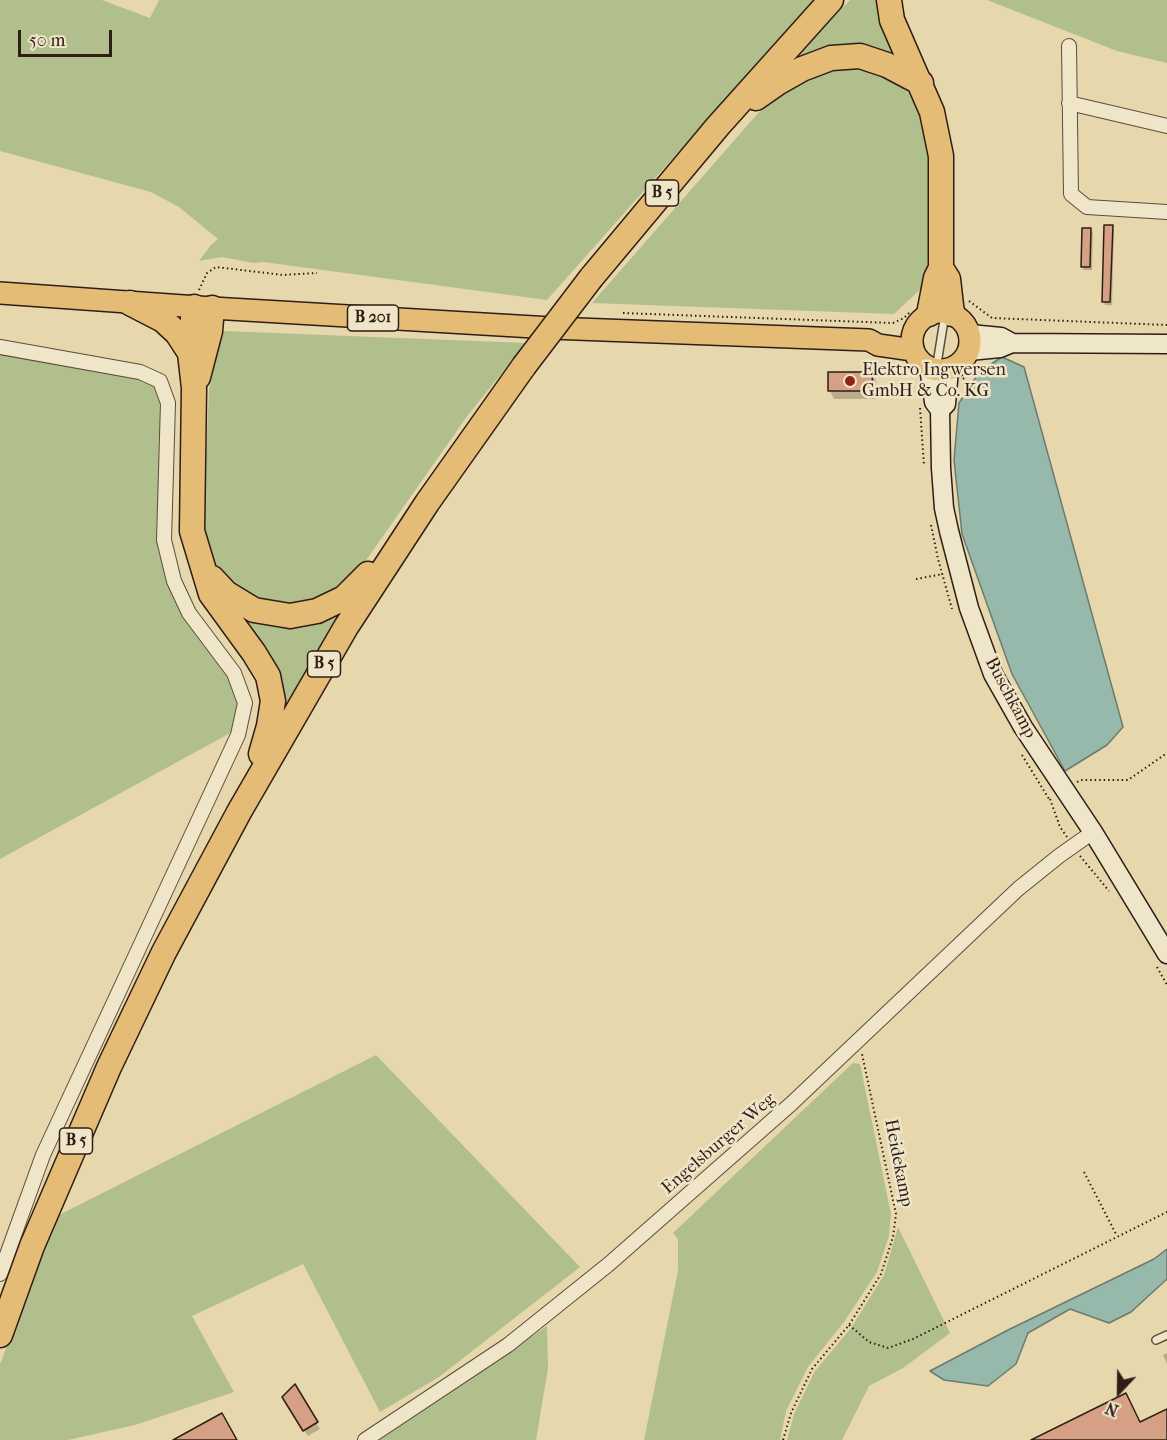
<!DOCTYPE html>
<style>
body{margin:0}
#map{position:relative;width:1167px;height:1440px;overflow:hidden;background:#e7d7ac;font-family:"IM FELL French Canon",serif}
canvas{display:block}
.north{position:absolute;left:1089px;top:1362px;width:60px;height:60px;-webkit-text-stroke:4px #efe5c9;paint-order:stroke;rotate:202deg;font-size:16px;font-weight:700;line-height:24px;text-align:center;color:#2f1e16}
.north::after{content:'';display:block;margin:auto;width:21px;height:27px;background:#2f1e16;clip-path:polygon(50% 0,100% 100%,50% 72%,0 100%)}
.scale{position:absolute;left:18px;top:30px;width:94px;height:27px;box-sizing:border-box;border:3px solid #2f1e16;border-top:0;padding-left:8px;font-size:18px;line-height:21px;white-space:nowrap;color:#2f1e16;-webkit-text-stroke:4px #efe5c9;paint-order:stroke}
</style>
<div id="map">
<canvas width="1167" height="1440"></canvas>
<div class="north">N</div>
<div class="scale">50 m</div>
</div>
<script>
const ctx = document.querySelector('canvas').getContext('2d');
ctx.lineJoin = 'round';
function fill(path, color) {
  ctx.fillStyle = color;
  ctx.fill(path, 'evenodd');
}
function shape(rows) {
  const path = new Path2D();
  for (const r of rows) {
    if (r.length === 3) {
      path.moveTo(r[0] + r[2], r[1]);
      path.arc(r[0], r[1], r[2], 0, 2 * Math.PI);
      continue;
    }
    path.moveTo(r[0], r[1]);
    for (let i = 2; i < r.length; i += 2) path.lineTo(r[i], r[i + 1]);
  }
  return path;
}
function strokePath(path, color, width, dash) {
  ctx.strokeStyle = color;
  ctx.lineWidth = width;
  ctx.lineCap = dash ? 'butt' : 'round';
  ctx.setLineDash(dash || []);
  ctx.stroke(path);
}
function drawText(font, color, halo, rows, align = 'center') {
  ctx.font = font + ' "IM FELL French Canon",serif';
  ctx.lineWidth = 5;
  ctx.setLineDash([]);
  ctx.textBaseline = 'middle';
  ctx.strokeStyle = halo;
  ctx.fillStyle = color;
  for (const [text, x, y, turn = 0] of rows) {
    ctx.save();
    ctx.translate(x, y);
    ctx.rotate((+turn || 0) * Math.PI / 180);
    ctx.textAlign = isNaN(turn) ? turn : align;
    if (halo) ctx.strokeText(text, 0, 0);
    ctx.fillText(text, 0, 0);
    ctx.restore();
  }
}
fill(shape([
 [0,0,102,0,150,18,159,0,820,0,737,86,547,300,263,262,253,263,222,257,199,261,211,245,218,239,179,207,151,192,0,151],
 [850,0,880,0,906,69,790,64],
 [987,0,1167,0,1167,63,1117,51],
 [857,65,891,78,911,95,924,115,930,159,933,213,925,285,894,314,592,303,780,88,833,67],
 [223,331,526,343,468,415,362,566,318,601,290,606,259,601,218,570,203,532,209,389],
 [0,355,140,377,157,386,162,403,170,583,230,675,240,703,232,732,0,859],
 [359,593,276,730,227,603,258,619],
 [376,1055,580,1267,439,1377,380,1412,303,1264,192,1316,234,1392,135,1425,68,1440,0,1440,0,1364,57,1216],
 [853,1063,860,1064,891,1214,889,1236,877,1272,844,1322,808,1367,786,1411,780,1440,644,1440,678,1271,678,1239,673,1233],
 [898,1227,950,1333,903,1368,869,1386,842,1440,787,1440,794,1414,815,1371,851,1328,884,1275],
 [547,1326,548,1368,536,1440,379,1440]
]), '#b1bf8d');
const water = shape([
 [1002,357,1024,367,1123,727,1107,745,1065,771,1012,674,962,534,954,460,959,403,980,371,1002,357],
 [1167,1249,1167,1279,1131,1312,1109,1323,1070,1309,1028,1333,1016,1364,988,1386,944,1380,930,1371,1008,1330,1154,1259,1167,1249]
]);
fill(water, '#97b9ab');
strokePath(water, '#6d7b6f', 1.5);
fill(shape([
 [1112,226,1114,230,1112,305,1105,305,1103,301],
 [1091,230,1093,233,1092,270,1084,270,1082,266],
 [872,373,876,381,877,399,834,399,830,391],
 [1167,1353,1167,1364,1163,1355],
 [294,1387,320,1429,308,1436,287,1403]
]), '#0003');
const building = shape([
 [1104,225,1113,225,1110,302,1102,302,1104,225],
 [1082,228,1091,228,1090,267,1081,267,1082,228],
 [828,372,872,372,873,391,828,391,828,372],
 [295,1384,318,1422,303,1431,282,1397,295,1384],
 [1126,1393,1140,1422,1167,1409,1167,1440,1031,1440,1126,1393],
 [222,1413,237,1440,173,1440,222,1413]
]);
fill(building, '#d6a084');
strokePath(building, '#2f1e16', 1.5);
const lane = shape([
 [936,370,945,314],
 [1156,1340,1167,1335]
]);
const street = shape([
 [1069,46,1071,194,1087,207,1167,212],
 [1069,103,1167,126],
 [0,347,140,372,160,381,168,403,164,540,174,581,189,613,234,673,245,703,238,735,43,1155,0,1274],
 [365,1440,508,1345,609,1264,791,1104,1018,889,1059,856,1093,832]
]);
const secondary = shape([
 [970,334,1001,337,1012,343],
 [969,351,1000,348,1012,343,1167,344],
 [929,367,934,402,940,410,941,468,944,508,949,531,969,608,993,674,1023,727,1093,832,1167,954],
 [940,410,946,404,949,369]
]);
const primary = shape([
 [0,293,212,308,551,328,869,340,878,345,913,350],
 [941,341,29]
]);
const highway = shape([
 [889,0,892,20,932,112,941,156,941,268,936,278,929,314],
 [756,98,779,82,802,69,831,58,860,56,887,65,921,83],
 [941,268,948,279,952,314],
 [591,278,718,126,831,0],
 [130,303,163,320,177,333,190,353],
 [194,307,190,353,194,388,192,531,211,594,254,653,268,676,273,701,269,726,261,754],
 [198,377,210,331,212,308],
 [212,578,226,593,254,610,290,616,317,611,344,598,368,574],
 [0,1335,32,1246,109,1067,164,952,239,812,346,627,427,503,524,366]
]);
strokePath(lane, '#5d4c3c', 10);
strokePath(street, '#5d4c3c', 16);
strokePath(secondary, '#2f1e16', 21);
strokePath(primary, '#2f1e16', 24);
strokePath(highway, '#2f1e16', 27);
strokePath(shape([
 [199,290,207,273,216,267,283,275,317,273],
 [969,301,992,318,1167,325],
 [623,313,893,323,904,318,911,311],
 [963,379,978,365],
 [920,408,924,465],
 [931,525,938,559,952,609],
 [916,579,943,574],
 [1022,755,1049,799],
 [1077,782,1082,780,1128,780,1167,753],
 [1050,799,1060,827,1067,837],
 [1080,856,1109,891],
 [1157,967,1167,985],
 [1084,1172,1117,1236],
 [849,1325,869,1342,888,1348,913,1339,1167,1212],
 [783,1440,791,1413,812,1369,849,1325,881,1274,893,1237,896,1214,862,1054]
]), '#2f1e16', 2, [1.5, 3]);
strokePath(lane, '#efe5c9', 7);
strokePath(street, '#efe5c9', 14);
strokePath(secondary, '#efe5c9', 18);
strokePath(primary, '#e4bc76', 21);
strokePath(highway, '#e4bc76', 24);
const highwayBridge = shape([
 [524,366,591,278]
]);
strokePath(highwayBridge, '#2f1e16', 27, []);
strokePath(highwayBridge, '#e4bc76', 24);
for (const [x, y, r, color] of [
 [850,381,6,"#8f2418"]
]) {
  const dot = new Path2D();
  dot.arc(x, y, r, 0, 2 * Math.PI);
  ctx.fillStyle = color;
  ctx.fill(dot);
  strokePath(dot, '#efe5c9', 2);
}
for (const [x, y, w] of [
 [662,193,33],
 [373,318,51],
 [324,664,33],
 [76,1141,33]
]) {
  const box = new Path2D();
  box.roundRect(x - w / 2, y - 13, w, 26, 4.5);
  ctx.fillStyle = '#efe5c9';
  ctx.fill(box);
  strokePath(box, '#2f1e16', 1.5);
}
drawText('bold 16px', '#2f1e16', null, [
 ["B 5",662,193],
 ["B 201",373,318],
 ["B 5",324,664],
 ["B 5",76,1141]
]);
drawText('18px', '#2f1e16', '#efe5c9', [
 ["Elektro Ingwersen",862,371],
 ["GmbH & Co. KG",862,392]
], 'left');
drawText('18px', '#2f1e16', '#efe5c9', [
 ["Buschkamp",1010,698,62],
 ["Engelsburger Weg",719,1144,-41],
 ["Heidekamp",898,1163,79]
]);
</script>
